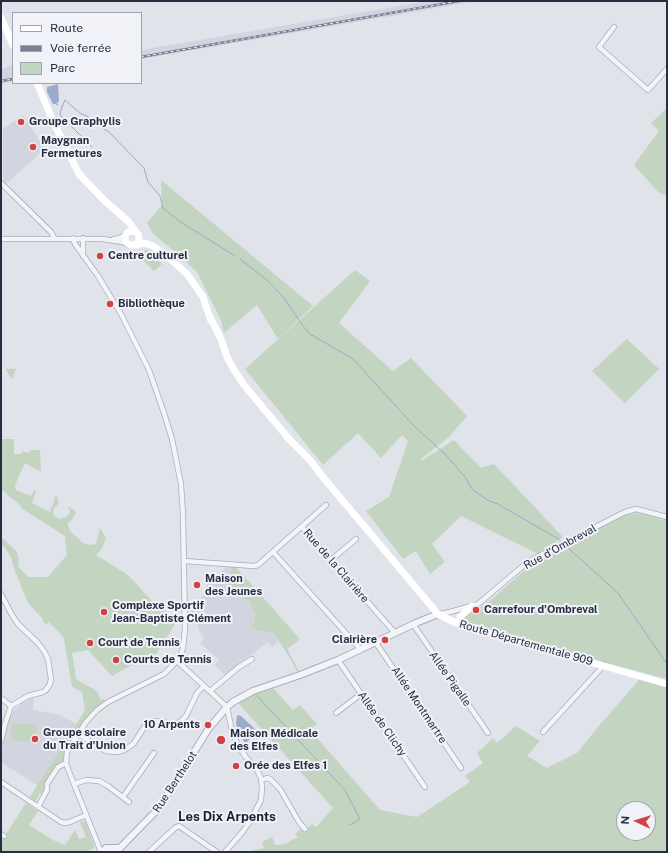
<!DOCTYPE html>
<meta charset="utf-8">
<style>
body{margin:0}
#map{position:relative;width:668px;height:853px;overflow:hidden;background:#e0e3ea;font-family:"Public Sans",sans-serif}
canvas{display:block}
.frame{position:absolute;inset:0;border:2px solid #282e42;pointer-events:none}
.legend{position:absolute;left:12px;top:12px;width:130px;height:72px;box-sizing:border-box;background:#f0f2f7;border:1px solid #a0a4af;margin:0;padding:5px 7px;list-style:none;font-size:12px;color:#282e42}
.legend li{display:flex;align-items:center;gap:8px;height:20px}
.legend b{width:20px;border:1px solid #a0a4af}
.north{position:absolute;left:616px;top:801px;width:40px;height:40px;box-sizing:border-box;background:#f0f2f7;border:1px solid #a0a4af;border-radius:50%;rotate:274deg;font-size:11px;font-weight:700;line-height:16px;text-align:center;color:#282e42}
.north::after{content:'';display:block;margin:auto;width:14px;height:18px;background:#d24244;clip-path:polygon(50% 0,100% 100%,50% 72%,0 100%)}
</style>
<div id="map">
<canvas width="668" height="853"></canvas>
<div class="frame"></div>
<ul class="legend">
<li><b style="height:5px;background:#fff"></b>Route</li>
<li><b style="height:5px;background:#798094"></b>Voie ferrée</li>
<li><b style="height:11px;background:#c3d4c1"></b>Parc</li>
</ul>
<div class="north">N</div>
</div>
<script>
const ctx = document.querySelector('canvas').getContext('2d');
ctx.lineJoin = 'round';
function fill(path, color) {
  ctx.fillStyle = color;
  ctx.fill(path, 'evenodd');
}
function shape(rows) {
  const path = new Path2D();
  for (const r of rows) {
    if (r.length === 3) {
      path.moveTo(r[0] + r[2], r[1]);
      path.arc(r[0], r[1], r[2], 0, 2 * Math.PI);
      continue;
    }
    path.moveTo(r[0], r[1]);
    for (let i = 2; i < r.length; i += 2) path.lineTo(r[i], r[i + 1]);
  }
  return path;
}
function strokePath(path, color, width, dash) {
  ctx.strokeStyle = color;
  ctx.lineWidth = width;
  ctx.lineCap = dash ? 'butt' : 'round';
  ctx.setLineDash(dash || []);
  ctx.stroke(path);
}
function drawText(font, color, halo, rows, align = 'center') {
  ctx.font = font + ' "Public Sans",sans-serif';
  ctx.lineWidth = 4;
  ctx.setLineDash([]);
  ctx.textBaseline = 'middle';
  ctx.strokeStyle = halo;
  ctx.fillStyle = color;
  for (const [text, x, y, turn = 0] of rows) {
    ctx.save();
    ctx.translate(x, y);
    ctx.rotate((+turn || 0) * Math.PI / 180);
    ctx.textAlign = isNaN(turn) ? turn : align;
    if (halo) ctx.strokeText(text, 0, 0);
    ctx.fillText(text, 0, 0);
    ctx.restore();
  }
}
fill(shape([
 [428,1,478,1,141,59,141,50],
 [13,65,13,82,1,84,1,69],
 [23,115,45,149,5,185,3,179,3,129],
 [226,567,231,567,228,596,240,596,248,600,253,609,255,614,251,627,257,631,273,633,278,642,272,647,268,642,225,675,214,665,219,660,200,643,204,639,199,631,197,622,188,612,188,603,200,603,207,584],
 [34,698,33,710,61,715,76,724,38,786,1,762,1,753,10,716,14,711,22,703]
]), '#d2d5df');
fill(shape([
 [667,108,667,196,658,192,634,165,659,131,651,123],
 [161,180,313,306,278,339,257,305,224,333,221,320,197,272,174,251,153,234,147,223,162,205],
 [146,249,162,264,154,271,139,256],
 [355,270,370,281,339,323,393,371,411,358,467,416,448,438,422,458,421,461,454,440,481,468,494,464,563,537,538,554,461,516,432,544,445,562,430,574,416,551,403,559,366,511,389,497,408,441,402,435,381,458,358,433,323,465,245,369],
 [627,339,659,369,625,403,592,371],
 [6,369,16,369,12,379,10,377],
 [1,415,2,417,2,439,14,439,14,454,22,454,22,451,29,453,30,450,40,450,41,472,25,463,15,485,16,490,31,496,34,490,36,491,32,503,50,512,56,495,59,503,54,508,53,512,54,516,60,519,67,517,70,512,68,506,76,512,72,520,67,524,71,532,83,543,90,545,96,544,100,528,106,538,102,548,96,555,128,575,153,602,177,621,153,659,150,657,146,660,142,659,112,676,88,650,72,653,76,678,77,680,94,689,98,693,101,700,104,699,105,702,86,720,65,751,65,762,56,766,44,784,45,791,43,795,40,793,35,802,30,797,85,710,82,692,72,687,64,638,49,622,46,625,42,620,42,618,28,603,15,571,11,558,7,550,1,544,1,537,16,551,19,559,18,566,28,577,48,577,67,555,65,536,21,508,21,506,1,489],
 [634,513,643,514,667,521,667,679,550,648,463,621,464,615,481,607,491,600,528,567,543,557,622,516],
 [231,567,236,567,300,639,287,649,300,673,298,673,285,650,273,633,257,631,251,627,254,620,255,614,253,609,249,601,240,596,228,596],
 [644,674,667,682,667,852,250,851,264,848,262,842,272,837,275,845,285,844,298,837,295,834,300,829,304,832,312,824,316,827,333,808,238,703,250,696,273,688,293,710,300,705,317,724,310,730,380,810,417,817,470,782,465,776,483,763,477,753,493,738,497,743,516,726,540,741,527,756,547,768,577,753,598,727],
 [624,809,648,809,648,833,624,833],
 [12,723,37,725,36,742,11,740],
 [26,803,38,811,29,825,53,840,65,845,75,830,79,839,86,837,80,822,85,821,94,845,94,848,86,852,1,852,1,839,4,839,7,835,6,834]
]), '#c3d4c1');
fill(shape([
 [58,84,59,101,56,104,53,104,47,92,47,87],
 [238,715,241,716,256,730,255,733,246,743,244,742,236,724,237,716]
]), '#9aabcb');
strokePath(shape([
 [56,104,58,105],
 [62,107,65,100,80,113,93,119,105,130,108,131,144,168,148,182,160,196,163,208,179,221,235,256],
 [62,107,60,114,61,116,92,147],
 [240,259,267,280,284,298,303,326,310,334,334,348,352,358,415,427,445,454,465,477,472,489,487,500,498,504,560,540],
 [566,546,618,593,667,664],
 [257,696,345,790,360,819,350,825]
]), '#9aabcb', 1);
const minor = shape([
 [614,27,599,47,648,90,667,69],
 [1,183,51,232,55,239],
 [73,238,75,244,98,276,121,314,149,370,164,413,172,439,181,484,183,515,185,629,183,648,181,654,177,661,164,674,108,702,97,710,86,722,67,752,66,763,68,769,101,852],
 [1,239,102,239,123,242,129,245],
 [114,239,119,238,127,234],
 [83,256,83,238],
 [302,527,395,633],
 [273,552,361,650],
 [331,560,356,539],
 [184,561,254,566,258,565,326,505],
 [1,594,12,615,18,624,38,643,44,651,48,659,51,679,50,684,46,690,43,692,28,696,11,706],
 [439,614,450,612,478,604,523,566,533,559,625,512,636,509,667,517],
 [413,624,488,733],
 [376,643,461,768],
 [338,660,425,787],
 [177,661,227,707,232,731,237,743,245,756,257,770,261,778,262,788,261,800,249,823,240,835,225,852],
 [210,691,239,667,252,659],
 [1,698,11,706],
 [336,713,361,694],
 [543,732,604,665],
 [78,734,106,751,116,752,122,751,128,748,134,743,145,726,149,723,155,721,174,724,180,722,186,716,197,693,204,686],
 [1,741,5,724,11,706],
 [262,780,267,778,270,779,280,789,299,822,305,829],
 [1,782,61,822,65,823,70,822,86,815],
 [74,784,86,780,99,781,108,786,129,802],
 [123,797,154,753],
 [38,807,47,790,47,784,58,767,66,763],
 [1,834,4,836],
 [149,852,175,828,179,826,217,852]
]);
const tertiary = shape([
 [102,852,106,848,120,848],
 [116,852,159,808,209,728,227,707,233,702,253,691,300,675,338,660,416,623,438,614]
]);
strokePath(minor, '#a9adb8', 6);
strokePath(tertiary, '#a9adb8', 8);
strokePath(minor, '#f3f4f8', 4.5);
strokePath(tertiary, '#f3f4f8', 6);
strokePath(shape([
 [1,18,13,45],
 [37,83,53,121,79,174,106,202,128,221,136,232],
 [132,238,7],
 [136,245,144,243,153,246,167,256,187,274,203,297,211,321],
 [210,317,221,339,227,357,234,370,244,385,289,439],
 [287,437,309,459,322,476,438,614,456,623,474,629,667,684],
 [466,625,461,623,460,617,472,606]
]), '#fff', 7);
const rail = shape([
 [141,57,459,1],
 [1,81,13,79]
]);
strokePath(rail, '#798094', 2.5);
strokePath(rail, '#f0f2f7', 1, [3]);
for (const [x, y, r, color] of [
 [21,122,4,"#d24244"],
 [33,147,4,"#d24244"],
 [100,256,4,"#d24244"],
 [110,304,4,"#d24244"],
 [197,585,4,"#d24244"],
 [476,610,4,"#d24244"],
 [104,612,4,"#d24244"],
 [385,640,4,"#d24244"],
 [90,643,4,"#d24244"],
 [116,660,4,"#d24244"],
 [208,725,4,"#d24244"],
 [35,739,4,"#d24244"],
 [221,740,5,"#d24244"],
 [236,766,4,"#d24244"]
]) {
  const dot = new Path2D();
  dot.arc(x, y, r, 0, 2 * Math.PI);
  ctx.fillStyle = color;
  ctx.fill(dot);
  strokePath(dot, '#f0f2f7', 1.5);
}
drawText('bold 11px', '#282e42', '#f0f2f7', [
 ["Groupe Graphylis",29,122],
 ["Maygnan",41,141],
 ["Fermetures",41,154],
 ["Centre culturel",108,256],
 ["Bibliothèque",118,304],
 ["Maison",205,579],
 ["des Jeunes",205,592],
 ["Complexe Sportif",112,606],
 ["Jean-Baptiste Clément",112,619],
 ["Carrefour d'Ombreval",484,610],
 ["Clairière",377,640,"right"],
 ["Court de Tennis",98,643],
 ["Courts de Tennis",124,660],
 ["10 Arpents",200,725,"right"],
 ["Groupe scolaire",43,733],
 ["du Trait d'Union",43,746],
 ["Maison Médicale",230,734],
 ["des Elfes",230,747],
 ["Orée des Elfes 1",244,766]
], 'left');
drawText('11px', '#282e42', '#f0f2f7', [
 ["Rue d'Ombreval",560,547,-29],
 ["Rue de la Clairière",336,566,49],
 ["Route Départementale 909",526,643,16],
 ["Allée Pigalle",450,679,55],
 ["Allée Montmartre",419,705,56],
 ["Allée de Clichy",382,724,55],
 ["Rue Berthelot",175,782,-57]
]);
drawText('bold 13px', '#1b1f32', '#f0f2f7', [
 ["Les Dix Arpents",227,817]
]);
</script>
